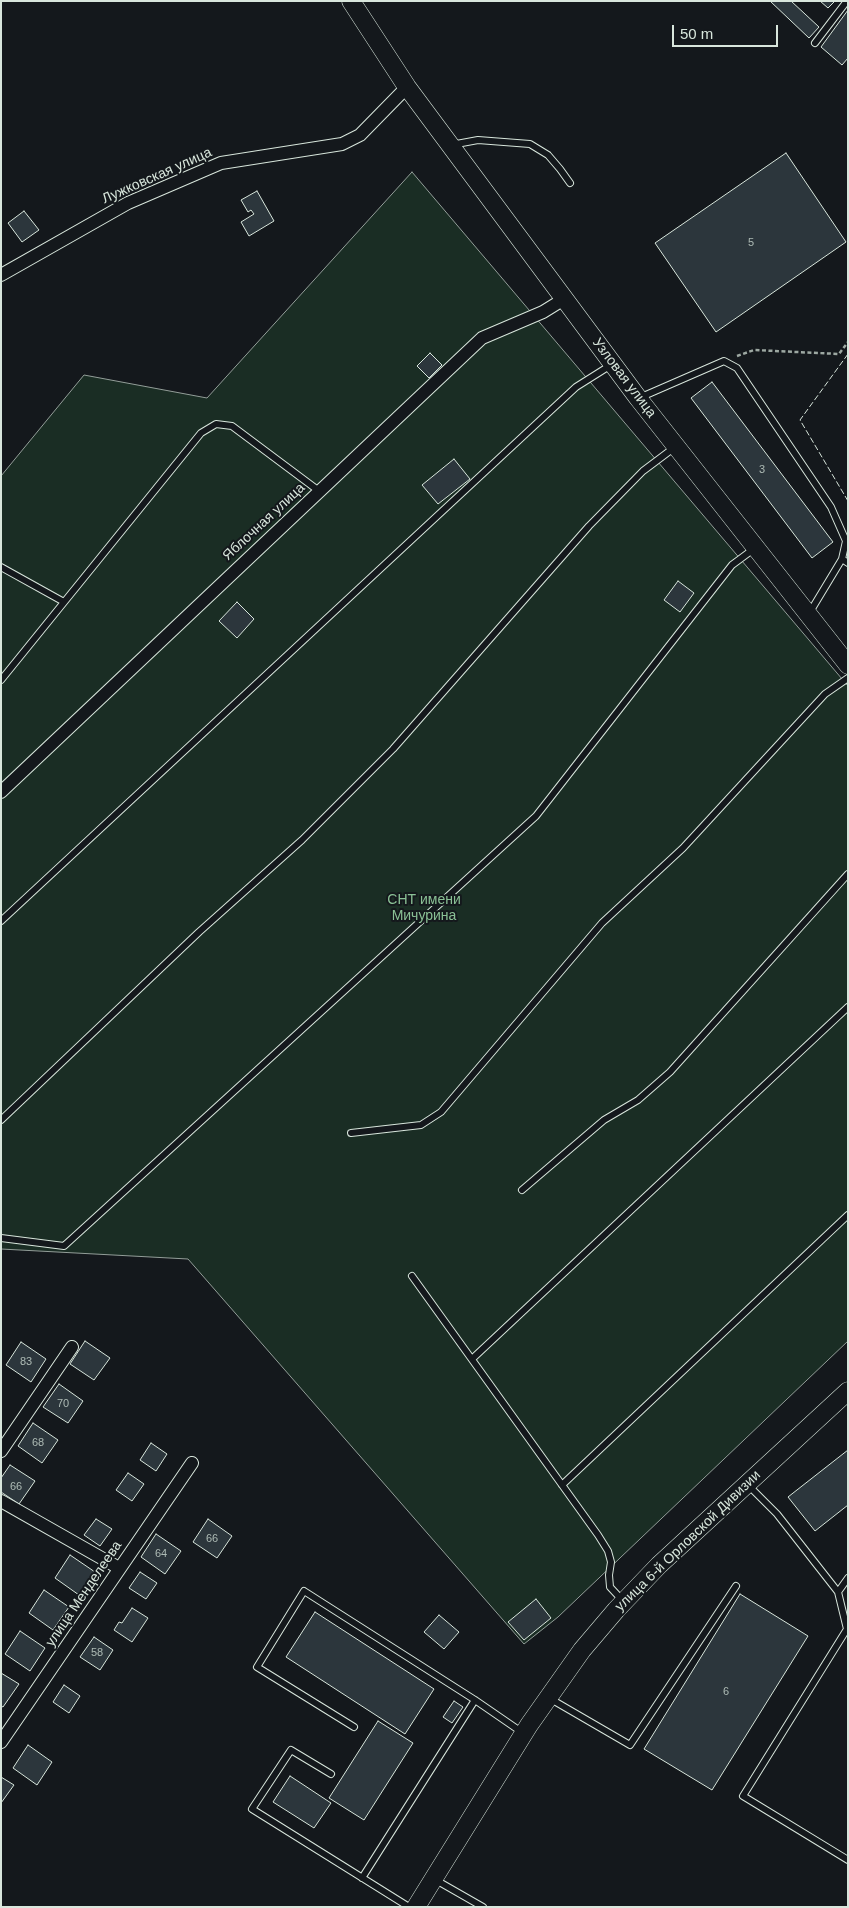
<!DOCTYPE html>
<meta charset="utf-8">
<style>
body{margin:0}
#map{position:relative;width:849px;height:1908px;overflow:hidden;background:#14181c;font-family:Arial,sans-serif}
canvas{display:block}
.frame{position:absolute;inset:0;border:2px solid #d8e6dc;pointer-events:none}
.scale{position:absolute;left:672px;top:25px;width:106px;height:22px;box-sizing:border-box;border:2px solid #d8e6dc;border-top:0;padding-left:6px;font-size:15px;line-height:18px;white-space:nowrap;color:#d8e6dc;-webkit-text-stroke:4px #14181c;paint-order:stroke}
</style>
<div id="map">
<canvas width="849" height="1908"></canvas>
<div class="frame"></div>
<div class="scale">50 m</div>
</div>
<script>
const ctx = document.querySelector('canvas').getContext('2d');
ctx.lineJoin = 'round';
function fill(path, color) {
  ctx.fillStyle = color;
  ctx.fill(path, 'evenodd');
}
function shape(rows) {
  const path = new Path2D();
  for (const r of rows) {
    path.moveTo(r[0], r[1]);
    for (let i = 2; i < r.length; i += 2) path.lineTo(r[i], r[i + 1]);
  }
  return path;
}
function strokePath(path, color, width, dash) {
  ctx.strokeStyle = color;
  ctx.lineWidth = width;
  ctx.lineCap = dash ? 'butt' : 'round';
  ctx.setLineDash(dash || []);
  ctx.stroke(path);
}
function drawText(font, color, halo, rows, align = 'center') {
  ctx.font = font + ' Arial,sans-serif';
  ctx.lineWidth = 4;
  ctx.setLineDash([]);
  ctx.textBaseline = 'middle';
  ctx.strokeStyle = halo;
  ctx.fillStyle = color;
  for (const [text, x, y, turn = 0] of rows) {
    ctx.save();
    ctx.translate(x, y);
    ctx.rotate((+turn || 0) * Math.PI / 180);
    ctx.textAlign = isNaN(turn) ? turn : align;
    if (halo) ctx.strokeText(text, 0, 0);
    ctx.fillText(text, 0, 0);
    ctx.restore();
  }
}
const green = shape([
 [412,172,848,686,848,1341,558,1617,524,1644,188,1259,1,1249,1,476,84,375,207,398,412,172]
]);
fill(green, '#1a2d24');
strokePath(green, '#939e99', 1);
const building = shape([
 [770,1,791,1,819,27,809,38,770,1],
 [820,1,835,1,828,8,820,1],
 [848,10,848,58,842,65,821,47,848,10],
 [786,153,846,242,716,332,655,243,786,153],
 [257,191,274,221,249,236,241,222,254,214,251,210,248,212,241,200,257,191],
 [24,211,39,230,22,242,8,223,24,211],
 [430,353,442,365,429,378,417,366,430,353],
 [712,382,833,542,812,558,691,398,712,382],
 [454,459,470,479,438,504,422,485,454,459],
 [678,581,694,593,680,612,664,600,678,581],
 [237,602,254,619,237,638,219,621,237,602],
 [85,1341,110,1358,94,1380,70,1364,85,1341],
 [21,1342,46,1359,31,1382,6,1365,21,1342],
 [59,1384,83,1401,68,1423,43,1407,59,1384],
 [33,1423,58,1440,42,1463,18,1446,33,1423],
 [151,1443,167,1454,156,1471,140,1460,151,1443],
 [848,1450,848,1505,815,1531,788,1497,848,1450],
 [10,1465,35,1481,19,1504,1,1492,1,1478,10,1465],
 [128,1473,144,1484,132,1501,116,1490,128,1473],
 [96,1519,112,1529,100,1546,84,1535,96,1519],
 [208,1519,232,1536,217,1558,193,1542,208,1519],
 [156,1534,181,1551,165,1574,141,1557,156,1534],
 [70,1555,95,1572,79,1595,55,1578,70,1555],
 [140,1572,157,1583,146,1599,129,1588,140,1572],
 [44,1590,69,1607,53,1630,29,1613,44,1590],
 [740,1594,808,1636,712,1790,644,1749,740,1594],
 [536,1599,551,1618,524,1640,508,1622,536,1599],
 [132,1608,148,1618,132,1642,114,1630,119,1622,122,1623,132,1608],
 [315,1612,434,1689,405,1734,286,1657,315,1612],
 [439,1615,459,1632,444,1649,424,1632,439,1615],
 [20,1631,45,1648,30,1671,5,1654,20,1631],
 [94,1637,113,1650,100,1670,80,1657,94,1637],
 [1,1673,19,1684,3,1707,1,1706,1,1673],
 [64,1685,80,1696,69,1713,53,1702,64,1685],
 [454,1701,463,1707,452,1723,443,1717,454,1701],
 [378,1721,413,1743,364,1820,329,1798,378,1721],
 [28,1745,52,1762,37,1785,13,1768,28,1745],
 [290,1776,331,1803,314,1828,273,1802,290,1776],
 [1,1777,14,1785,1,1803,1,1777]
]);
fill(building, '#2c363c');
strokePath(building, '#d8e6dc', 1);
const lane = shape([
 [815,43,847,1],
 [451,145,478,140,530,144,548,155,560,169,570,183],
 [639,398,724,361,737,368,831,507,846,541,842,559],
 [1,567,64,602],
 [810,612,842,559,848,563],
 [1,680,201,433,216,424,232,426,319,491],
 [1,921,576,387,611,365],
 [1,1120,199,932,302,840,393,749,589,526,643,471,675,447],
 [351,1133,421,1125,441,1112,602,923,683,848,825,694,848,678],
 [522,1190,604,1120,638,1100,670,1072,848,874],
 [1,1238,64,1246,536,816,732,565,755,548],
 [412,1276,598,1535,608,1551,611,1562,609,1575,610,1587,623,1601],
 [472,1359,848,1007],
 [562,1485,848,1215],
 [748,1485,777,1514,838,1592,848,1578],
 [838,1592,847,1629,743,1796,848,1860],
 [549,1698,630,1745,736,1586],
 [354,1727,257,1667,304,1591,475,1700,523,1733],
 [331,1774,291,1750,252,1809,409,1907],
 [362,1878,475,1700],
 [434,1879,483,1907]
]);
const street = shape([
 [1,275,128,203,221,163,342,144,360,135,407,87],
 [1,792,482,338,543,312,564,299],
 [1,1451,72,1347],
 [1,1501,119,1568],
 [1,1742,192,1463]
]);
const secondary = shape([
 [351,1,407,87,638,398,848,665],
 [416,1907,529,1725,582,1650,616,1610,659,1565,848,1391]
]);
strokePath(lane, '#d8e6dc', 8);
strokePath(street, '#d8e6dc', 14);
strokePath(secondary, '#d8e6dc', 19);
strokePath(shape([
 [737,356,754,350,839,354,848,342]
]), '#9da8a2', 2.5, [4, 2.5]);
strokePath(lane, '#14181c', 6);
strokePath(street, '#14181c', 12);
strokePath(secondary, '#14181c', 18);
strokePath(shape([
 [848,354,800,420,848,501]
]), '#d8e6dc', 1, [6, 2.5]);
drawText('11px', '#adbab4', null, [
 ["5",751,243],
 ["3",762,470],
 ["83",26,1362],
 ["70",63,1404],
 ["68",38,1443],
 ["66",16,1487],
 ["66",212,1539],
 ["64",161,1554],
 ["58",97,1653],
 ["6",726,1692]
]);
drawText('14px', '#d8e6dc', '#14181c', [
 ["Лужковская улица",157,176,-24],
 ["Узловая улица",624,378,53],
 ["Яблочная улица",264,522,-43],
 ["улица 6-й Орловской Дивизии",688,1541,-44],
 ["улица Менделеева",84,1594,-56]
]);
drawText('14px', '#8ac095', '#14181c', [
 ["СНТ имени",424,900],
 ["Мичурина",424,916]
]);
</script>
